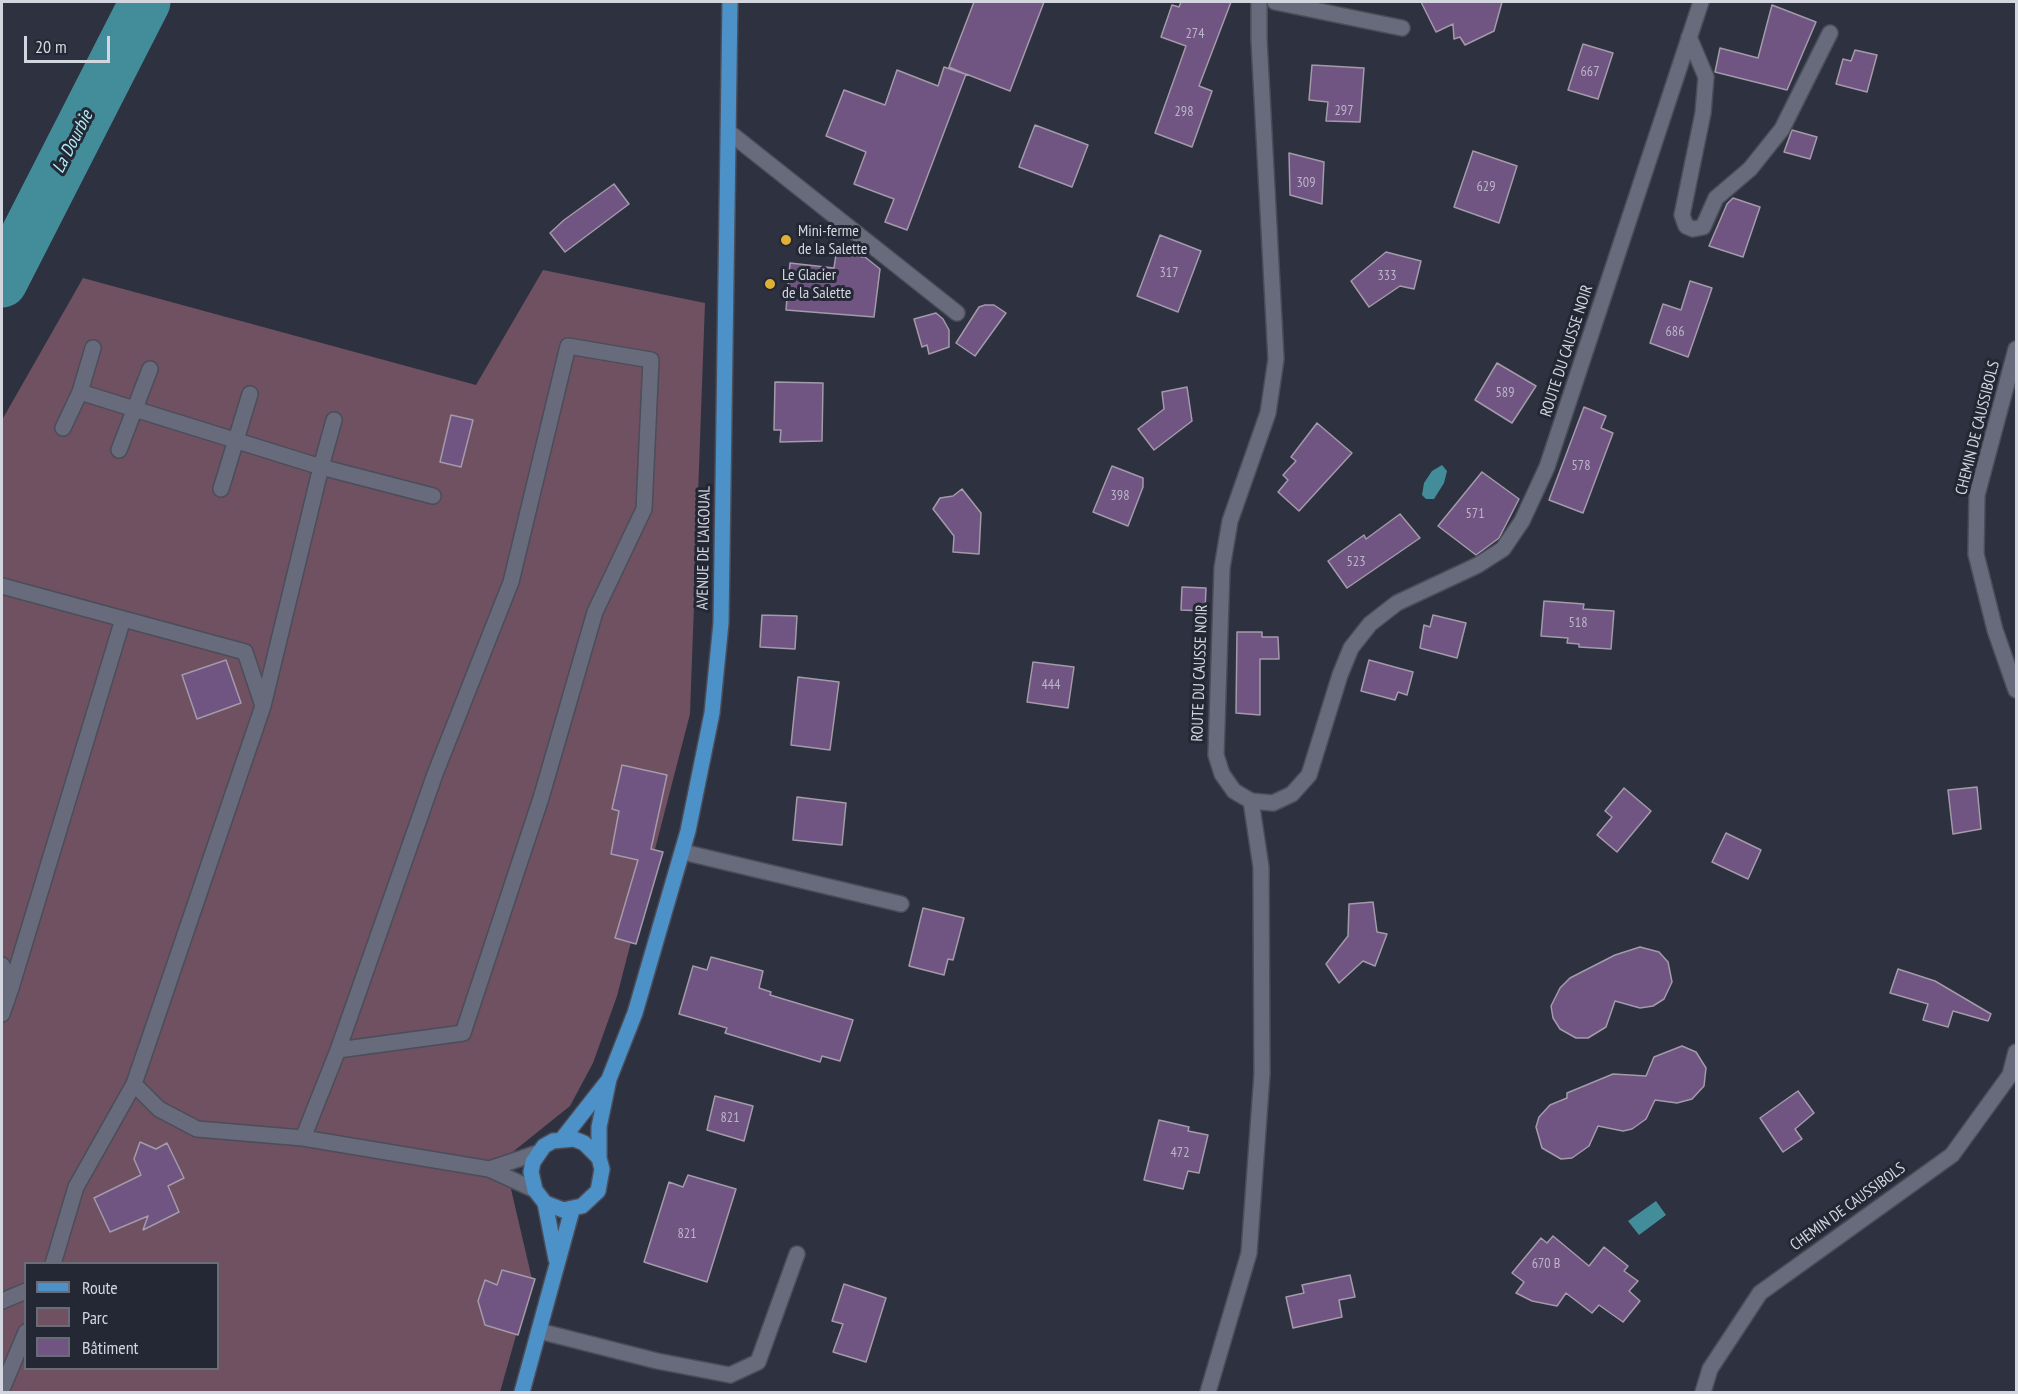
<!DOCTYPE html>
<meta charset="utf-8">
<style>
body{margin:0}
#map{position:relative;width:2018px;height:1394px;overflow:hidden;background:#2e313f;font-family:"PT Sans Narrow",sans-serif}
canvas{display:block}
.frame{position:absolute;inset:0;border:3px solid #d4d6df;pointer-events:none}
.legend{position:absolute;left:24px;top:1262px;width:195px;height:108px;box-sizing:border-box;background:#242734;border:2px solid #6a6d78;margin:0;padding:8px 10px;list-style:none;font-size:18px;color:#d4d6df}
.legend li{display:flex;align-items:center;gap:12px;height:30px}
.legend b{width:30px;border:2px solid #6a6d78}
.scale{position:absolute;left:24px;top:36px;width:86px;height:27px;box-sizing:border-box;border:3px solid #d4d6df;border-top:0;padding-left:8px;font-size:18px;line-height:21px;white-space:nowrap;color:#d4d6df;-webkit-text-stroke:4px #242734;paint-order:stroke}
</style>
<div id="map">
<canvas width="2018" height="1394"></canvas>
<div class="frame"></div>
<ul class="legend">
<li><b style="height:8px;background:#4c91c7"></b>Route</li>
<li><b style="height:16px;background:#6f5162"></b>Parc</li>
<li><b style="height:16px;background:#705582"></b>Bâtiment</li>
</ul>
<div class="scale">20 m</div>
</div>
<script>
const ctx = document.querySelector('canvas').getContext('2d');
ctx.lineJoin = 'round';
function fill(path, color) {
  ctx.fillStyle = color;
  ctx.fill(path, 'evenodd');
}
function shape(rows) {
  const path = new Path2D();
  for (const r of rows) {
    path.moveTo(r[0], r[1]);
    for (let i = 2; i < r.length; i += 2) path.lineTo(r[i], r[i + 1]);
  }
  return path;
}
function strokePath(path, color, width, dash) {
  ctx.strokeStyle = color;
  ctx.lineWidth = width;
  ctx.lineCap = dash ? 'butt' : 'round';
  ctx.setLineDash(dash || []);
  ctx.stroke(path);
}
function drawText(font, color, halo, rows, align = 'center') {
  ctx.font = font + ' "PT Sans Narrow",sans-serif';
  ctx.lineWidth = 6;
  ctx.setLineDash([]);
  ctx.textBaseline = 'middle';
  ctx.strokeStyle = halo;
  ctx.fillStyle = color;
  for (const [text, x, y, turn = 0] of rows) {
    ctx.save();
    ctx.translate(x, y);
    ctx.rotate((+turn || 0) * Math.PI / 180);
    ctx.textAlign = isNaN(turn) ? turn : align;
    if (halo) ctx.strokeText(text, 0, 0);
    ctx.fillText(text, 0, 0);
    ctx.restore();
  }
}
fill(shape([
 [543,270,705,303,690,714,617,996,593,1063,570,1106,504,1159,532,1279,500,1392,2,1392,2,420,83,278,476,385],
 [26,1264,218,1264,218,1368,26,1368]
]), '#6f5162');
fill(shape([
 [1442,465,1447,471,1444,483,1434,499,1426,499,1422,495,1424,483,1432,471],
 [1656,1201,1666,1215,1639,1235,1628,1221]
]), '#438d9a');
strokePath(shape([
 [2,282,145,2]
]), '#438d9a', 51);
const building = shape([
 [974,2,1044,2,1010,91,966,74,907,230,885,222,894,199,854,184,866,152,826,136,844,90,885,105,897,70,938,86,944,67,965,74,949,67,974,2],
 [1181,2,1231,2,1199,86,1212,91,1192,147,1155,133,1186,46,1161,37,1172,5,1179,7,1181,2],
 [1421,2,1502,2,1494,31,1465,45,1460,37,1454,39,1453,24,1436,32,1421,2],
 [1772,5,1816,22,1787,90,1715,72,1720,48,1758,58,1772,5],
 [1583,44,1613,53,1598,99,1568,90,1583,44],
 [1855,50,1877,55,1867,92,1836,84,1843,59,1851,61,1855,50],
 [1312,65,1364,68,1360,122,1326,121,1328,102,1309,100,1312,65],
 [1035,125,1088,145,1072,187,1019,167,1035,125],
 [1792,130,1817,137,1810,159,1784,152,1792,130],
 [1473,151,1517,166,1499,223,1454,207,1473,151],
 [1289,153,1324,162,1322,204,1290,195,1289,153],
 [614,184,629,204,565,252,550,233,564,220,614,184],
 [1733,198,1760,207,1743,257,1709,246,1727,204,1733,198],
 [1160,235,1201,251,1178,312,1137,296,1160,235],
 [1386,252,1421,261,1414,289,1400,286,1369,307,1351,281,1386,252],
 [836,254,865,257,880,269,874,317,786,310,790,263,834,268,836,254],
 [1690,281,1712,288,1688,357,1650,343,1663,304,1681,310,1690,281],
 [985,305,994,305,1006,313,975,356,956,343,979,307,985,305],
 [936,313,943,319,949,330,949,347,929,354,927,345,922,347,914,319,936,313],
 [1497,363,1536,386,1512,423,1475,400,1497,363],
 [775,382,823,383,822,441,780,442,781,430,774,430,775,382],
 [1187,387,1192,421,1154,450,1138,429,1164,409,1162,392,1187,387],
 [1584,407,1606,416,1601,428,1613,433,1583,513,1549,500,1584,407],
 [451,415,473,420,461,467,440,462,451,415],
 [1317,423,1352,453,1299,511,1278,492,1288,480,1283,475,1296,461,1291,457,1317,423],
 [1112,466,1143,478,1143,487,1128,526,1093,512,1112,466],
 [1482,472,1519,499,1499,538,1476,555,1438,526,1482,472],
 [962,489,981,513,979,554,953,552,954,536,933,509,940,498,953,496,962,489],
 [1400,514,1420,538,1347,588,1328,561,1364,535,1366,539,1400,514],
 [1182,587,1206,588,1205,611,1181,610,1182,587],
 [1544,601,1584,604,1583,609,1614,611,1611,649,1579,647,1579,644,1567,643,1568,638,1541,636,1544,601],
 [762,615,797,616,795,649,760,647,762,615],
 [1433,615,1466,623,1457,658,1420,648,1424,625,1430,627,1433,615],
 [1237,632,1262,632,1262,637,1278,637,1279,659,1260,659,1260,715,1236,713,1237,632],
 [226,660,241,703,197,719,182,675,226,660],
 [1369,660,1413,672,1407,695,1398,692,1395,700,1361,691,1369,660],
 [1033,662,1074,667,1068,708,1027,702,1033,662],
 [798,677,839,682,830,750,791,745,798,677],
 [622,765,667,775,651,849,663,852,636,944,615,938,638,860,611,854,619,811,612,809,622,765],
 [1977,787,1981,829,1953,834,1948,790,1977,787],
 [1624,788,1651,811,1617,852,1597,835,1612,817,1605,811,1624,788],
 [797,797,846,803,842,845,793,840,797,797],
 [1726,833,1761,850,1748,879,1712,862,1726,833],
 [1373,902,1377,932,1387,934,1375,966,1363,961,1339,983,1326,964,1348,936,1349,904,1373,902],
 [923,908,964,918,953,960,948,959,944,975,909,966,923,908],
 [1640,947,1659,952,1668,962,1672,982,1664,999,1653,1006,1640,1008,1615,1001,1606,1027,1588,1038,1576,1038,1560,1029,1553,1018,1551,1006,1560,988,1570,978,1615,955,1640,947],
 [711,957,763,971,759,988,771,992,770,995,853,1020,840,1061,822,1056,820,1062,725,1033,727,1028,679,1014,693,966,707,970,711,957],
 [1898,969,1935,981,1991,1014,1988,1021,1953,1011,1948,1027,1923,1020,1928,1004,1890,993,1898,969],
 [1682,1046,1696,1052,1706,1068,1704,1086,1692,1099,1677,1103,1655,1100,1646,1119,1632,1129,1623,1131,1598,1126,1589,1146,1572,1158,1561,1159,1542,1148,1536,1127,1539,1117,1550,1105,1567,1098,1567,1093,1613,1074,1646,1076,1654,1057,1682,1046],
 [1798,1091,1814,1113,1795,1129,1802,1139,1783,1152,1760,1118,1798,1091],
 [715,1096,753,1106,744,1141,707,1130,715,1096],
 [1159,1120,1189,1127,1188,1131,1208,1135,1199,1173,1188,1171,1183,1189,1144,1180,1159,1120],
 [140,1142,156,1149,167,1143,184,1178,168,1186,179,1212,143,1230,148,1216,110,1232,94,1198,141,1175,134,1159,140,1142],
 [688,1175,736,1189,707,1282,644,1262,669,1182,683,1187,688,1175],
 [1553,1236,1589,1266,1604,1247,1628,1266,1624,1271,1638,1281,1629,1291,1640,1301,1623,1322,1599,1305,1592,1313,1566,1293,1557,1306,1532,1301,1516,1293,1524,1282,1512,1273,1541,1238,1547,1243,1553,1236],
 [502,1270,535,1279,518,1335,485,1325,478,1301,485,1280,497,1285,502,1270],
 [1350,1275,1355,1297,1339,1300,1342,1317,1293,1328,1286,1297,1304,1293,1302,1285,1350,1275],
 [844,1284,886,1298,866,1362,833,1352,843,1324,832,1321,844,1284]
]);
fill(building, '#705582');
strokePath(building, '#a39aaa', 1.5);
const minor = shape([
 [1259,2,1259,40,1276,359,1268,413,1230,521,1222,568,1216,755,1222,774,1234,791,1251,801,1273,803,1292,794,1309,775,1340,675,1351,648,1370,624,1397,603,1478,565,1503,549,1522,521,1547,467,1701,2],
 [1275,2,1402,28],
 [1689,37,1706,77,1703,113,1682,215,1686,226,1693,229,1703,227,1716,198,1750,169,1782,129,1830,33],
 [730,133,957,313],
 [93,348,80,392,321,467,263,706],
 [2016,349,1977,495,1976,554,1995,630,2016,690],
 [334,420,321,467,433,496],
 [63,428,80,392],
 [119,450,150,369],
 [221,489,250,394],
 [2,586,245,652,263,706,134,1084,159,1109,197,1129,303,1138,489,1169,535,1190],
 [683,852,901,904],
 [2,965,11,988,2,1014],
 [11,988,123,619],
 [303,1138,338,1050,435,774,511,582,568,346,651,360,644,509,595,612,541,798,463,1033,338,1050],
 [489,1169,537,1153],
 [53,1264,76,1187,134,1084],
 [2,1301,26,1291],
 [539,1331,657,1361,730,1375,758,1362,797,1254],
 [2,1389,26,1332],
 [1208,1392,1249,1253,1262,1074,1261,867,1251,801],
 [1703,1392,1710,1369,1760,1293,1952,1155,2010,1075,2016,1052]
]);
const major = shape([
 [563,1138,607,1082],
 [599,1158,584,1143,574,1139,553,1141,544,1146,533,1162,531,1172,535,1190,545,1203,563,1210,582,1206,598,1191,602,1169,599,1158,599,1127,609,1079,635,1013,688,831,712,713,721,623,730,2],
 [545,1203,556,1259],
 [522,1392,572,1210]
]);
strokePath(minor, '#4b4d59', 18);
strokePath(major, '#4b4d59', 18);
strokePath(minor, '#686b7b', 15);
strokePath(major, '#4c91c7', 15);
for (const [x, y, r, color] of [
 [786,240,6,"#e0b034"],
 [770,284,6,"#e0b034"]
]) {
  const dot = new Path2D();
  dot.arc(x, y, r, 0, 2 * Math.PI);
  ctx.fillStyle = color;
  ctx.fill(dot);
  strokePath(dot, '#242734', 2);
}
drawText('14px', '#bbb6c8', null, [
 ["274",1195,34],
 ["667",1590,72],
 ["297",1344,111],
 ["298",1184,112],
 ["309",1306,183],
 ["629",1486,187],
 ["317",1169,273],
 ["333",1387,276],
 ["686",1675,332],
 ["589",1505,393],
 ["578",1581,466],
 ["398",1120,496],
 ["571",1475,514],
 ["523",1356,562],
 ["518",1578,623],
 ["444",1051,685],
 ["821",730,1118],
 ["472",1180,1153],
 ["821",687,1234],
 ["670 B",1546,1264]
]);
drawText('16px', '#d4d6df', '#242734', [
 ["Mini-ferme",798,231],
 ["de la Salette",798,249],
 ["Le Glacier",782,275],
 ["de la Salette",782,293]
], 'left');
drawText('16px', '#d4d6df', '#242734', [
 ["ROUTE DU CAUSSE NOIR",1567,351,-72],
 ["CHEMIN DE CAUSSIBOLS",1978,428,-76],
 ["AVENUE DE L'AIGOUAL",704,548,-89],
 ["ROUTE DU CAUSSE NOIR",1200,673,-88],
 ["CHEMIN DE CAUSSIBOLS",1848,1207,-36]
]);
drawText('italic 18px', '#b1eef9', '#242734', [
 ["La Dourbie",73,142,-63]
]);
</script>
